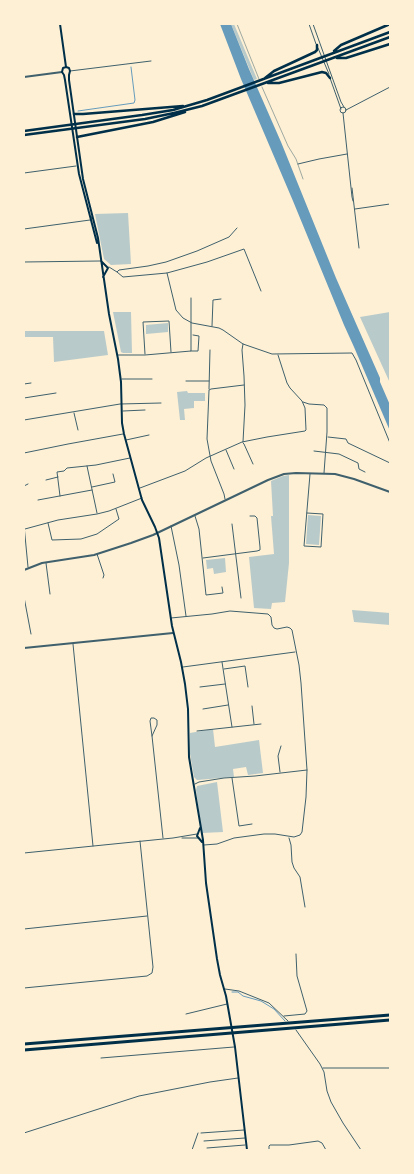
<!DOCTYPE html>
<style>
body{margin:0}
#map{position:relative;width:414px;height:1174px;overflow:hidden;background:#fdf0d5;font-family:Helvetica,sans-serif}
canvas{display:block}
.frame{position:absolute;inset:0;border:25px solid #fdf0d5;pointer-events:none}
</style>
<div id="map">
<canvas width="414" height="1174"></canvas>
<div class="frame"></div>
</div>
<script>
const ctx = document.querySelector('canvas').getContext('2d');
ctx.lineJoin = 'round';
function fill(path, color) {
  ctx.fillStyle = color;
  ctx.fill(path, 'evenodd');
}
function shape(rows) {
  const path = new Path2D();
  for (const r of rows) {
    if (r.length === 3) {
      path.moveTo(r[0] + r[2], r[1]);
      path.arc(r[0], r[1], r[2], 0, 2 * Math.PI);
      continue;
    }
    path.moveTo(r[0], r[1]);
    for (let i = 2; i < r.length; i += 2) path.lineTo(r[i], r[i + 1]);
  }
  return path;
}
function strokePath(path, color, width, dash) {
  ctx.strokeStyle = color;
  ctx.lineWidth = width;
  ctx.lineCap = dash ? 'butt' : 'round';
  ctx.setLineDash(dash || []);
  ctx.stroke(path);
}
fill(shape([
 [231,24,234,24,257,79,254,80],
 [128,213,131,264,111,265,104,259,95,214],
 [113,312,131,312,132,353,123,353,121,352],
 [390,312,390,383,360,317],
 [168,323,168,332,146,334,146,325],
 [24,331,104,331,108,355,54,362,53,337,24,337],
 [187,391,188,393,205,393,205,401,194,401,194,408,184,409,185,420,180,420,177,392],
 [289,475,289,563,285,602,272,603,271,609,254,608,249,557,274,554,271,516,273,516,271,481,283,476],
 [308,515,321,516,319,545,306,544],
 [225,558,226,572,214,574,213,568,207,569,206,560],
 [352,610,390,613,390,625,354,622],
 [213,729,215,747,259,740,263,773,248,775,246,767,233,769,234,777,197,780,194,777,190,754,190,733],
 [217,782,223,832,202,833,196,790,197,786]
]), '#b9caca');
fill(shape([
 [220,24,231,24,249,69,281,142,336,278,380,378,380,382,390,405,390,431,354,347,344,325,293,201,241,79]
]), '#669bbc');
strokePath(shape([
 [78,111,134,103,135,100,131,67],
 [232,992,238,992,243,996,261,1001,274,1009,285,1021]
]), '#669bbc', 1);
strokePath(shape([
 [237,24,259,79],
 [262,87,288,146,296,159,303,179]
]), '#3f606c', 0.5);
strokePath(shape([
 [309,24,316,44],
 [313,24,341,102,344,107],
 [318,48,329,74],
 [70,71,151,61],
 [330,78,341,109],
 [343,110,3],
 [346,110,390,87],
 [343,113,352,197,353,201],
 [298,164,319,159,347,154],
 [24,173,76,166],
 [352,188,359,248],
 [355,209,390,204],
 [24,229,90,220,91,220,92,216],
 [24,262,100,261],
 [109,267,117,272,119,270,148,266,166,262,197,251,229,237,237,228],
 [117,272,123,277,167,273,207,262,244,249,261,291],
 [167,273,176,310,183,318,192,323,219,328,223,330,243,344,272,354,352,353,356,360,390,443],
 [212,326,213,300,221,299],
 [191,351,198,351,199,336,193,335],
 [145,354,143,322,169,321,171,352],
 [118,355,145,355,191,351,191,298],
 [122,379,152,379],
 [186,381,209,381],
 [24,384,31,383],
 [209,389,210,350],
 [24,398,56,393],
 [303,402,309,404,324,405,327,408,327,432,324,473],
 [123,411,145,410],
 [74,413,78,430],
 [24,420,120,404,161,403],
 [328,437,346,439,348,443,390,463],
 [126,440,149,435],
 [243,442,245,405,244,376,242,350,243,344],
 [243,443,244,444,253,464],
 [226,450,234,469],
 [314,451,339,454,358,463,359,469,365,472],
 [24,453,68,444,123,434],
 [87,466,97,513],
 [46,480,58,477],
 [24,486,28,484],
 [92,487,115,482,113,474],
 [140,488,185,471,206,458,242,442,267,437,305,431,306,430,305,408,302,401,290,388,287,383,278,355],
 [60,496,57,472,64,471,67,468,96,465,130,458],
 [225,499,224,494,211,461,207,439,209,390,211,389,244,385],
 [38,500,92,490],
 [307,513,323,514,321,547,304,546,310,474],
 [195,516,199,529,206,595,223,593,222,587],
 [48,523,52,540,81,539,97,534,119,519,116,509],
 [232,524,241,598],
 [24,525,28,567],
 [171,526,179,565,186,616],
 [25,529,58,520,97,514,109,511,142,498],
 [97,554,104,575,103,578],
 [203,558,257,551,260,550,260,547,257,518,255,516,250,516],
 [46,563,50,594],
 [24,597,31,634],
 [171,618,212,614,230,611,268,614,271,617,272,625,274,628,277,629,287,627,290,628,292,630,299,665,301,683,307,770,306,797,302,832,300,835,294,837,275,834,264,834,234,838,217,844,204,845],
 [73,644,93,846],
 [222,662,232,727],
 [183,667,295,652],
 [224,669,245,666,248,687],
 [200,687,225,684],
 [252,706,254,724],
 [203,709,228,705],
 [197,731,261,724],
 [152,736,150,721,151,718,154,718,157,720,157,725,152,736,163,838],
 [280,772,278,756,281,746],
 [232,778,239,826,252,824],
 [195,784,199,782,224,778,255,776,307,770],
 [182,838,198,838],
 [289,838,291,845,292,862,294,868,300,877,305,907],
 [24,853,173,838,197,834],
 [24,929,147,916],
 [24,988,147,976,152,973,153,967,140,841],
 [225,989,239,991,269,1003,288,1021],
 [186,1014,227,1004],
 [284,1016,305,1014,307,1011,297,976,296,954],
 [296,1030,320,1064,324,1072,327,1091,331,1102,343,1123,361,1150],
 [101,1058,234,1047],
 [323,1068,390,1068],
 [24,1133,139,1096,210,1082,238,1078],
 [201,1133,244,1130],
 [204,1141,245,1138],
 [207,1148,245,1145],
 [192,1150,198,1133],
 [269,1150,269,1146,270,1145,289,1145,318,1141,322,1143,326,1150]
]), '#3f606c', 1);
strokePath(shape([
 [24,77,62,72],
 [24,570,42,563,94,555,131,543,153,535,268,480,284,474,296,473,335,474,354,479,390,492],
 [24,648,173,633]
]), '#3f606c', 2);
strokePath(shape([
 [60,24,66,67,69,68,70,71,69,75,69,80,83,179,98,238,109,314,118,359,121,382,122,423,124,434,142,500,155,527,159,538,172,626,181,662,185,684,188,709,189,757,203,840,206,883,217,959,220,975,226,996,235,1047,247,1150],
 [66,67,63,68,62,72,64,75,65,80,79,174,97,243],
 [101,261,108,268,103,277],
 [200,828,197,836,202,842]
]), '#003049', 2);
strokePath(shape([
 [334,51,341,45,390,24],
 [337,58,346,58,390,44],
 [265,78,274,71,287,65,315,52,317,50,317,45],
 [268,83,279,83,322,72,326,73,330,78],
 [74,114,83,114,183,106],
 [24,131,142,115,173,110,207,100,390,32],
 [24,135,145,119,174,113,202,106,390,37],
 [77,137,153,122,185,112]
]), '#003049', 2.5);
strokePath(shape([
 [24,1044,390,1015],
 [24,1050,390,1020]
]), '#003049', 3);
</script>
